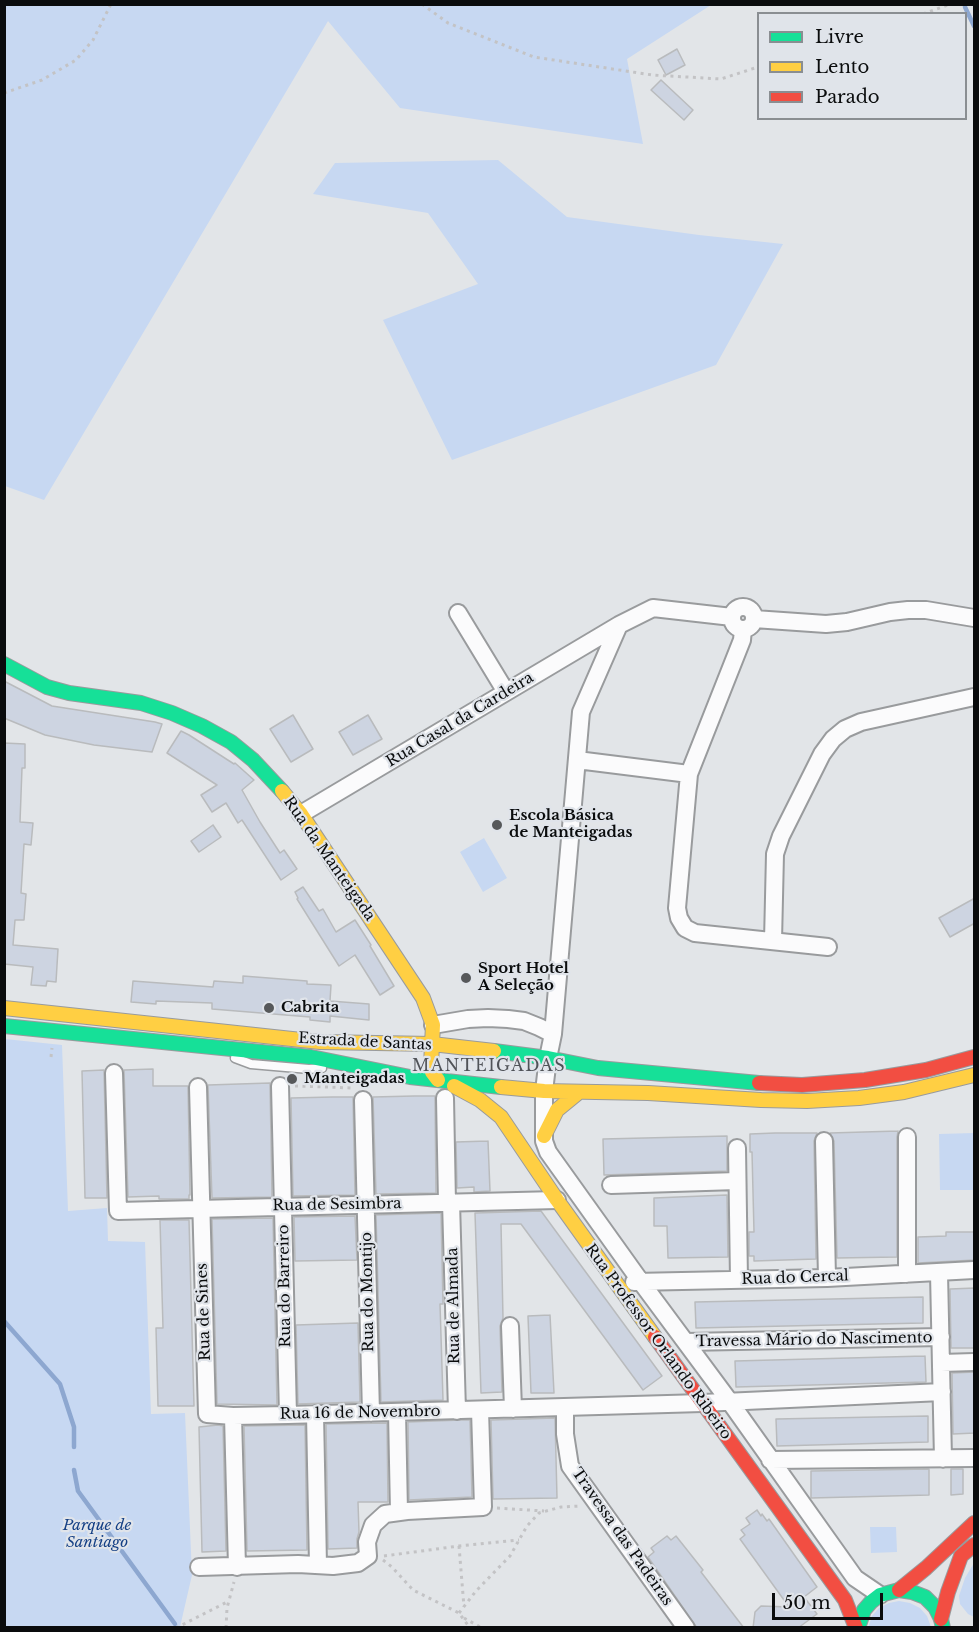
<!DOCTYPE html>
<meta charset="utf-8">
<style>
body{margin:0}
#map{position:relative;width:979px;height:1632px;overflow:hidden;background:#e2e5e8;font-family:"Libre Baskerville",serif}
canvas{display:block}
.frame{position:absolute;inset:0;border:6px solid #0a0c0d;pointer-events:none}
.legend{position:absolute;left:757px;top:12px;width:210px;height:108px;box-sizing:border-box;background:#e0e4ea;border:2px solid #8a8e92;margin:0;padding:8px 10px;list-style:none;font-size:18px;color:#0a0c0d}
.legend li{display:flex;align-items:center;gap:12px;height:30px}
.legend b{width:30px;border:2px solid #8a8e92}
.scale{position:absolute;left:772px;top:1593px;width:111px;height:27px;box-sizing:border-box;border:3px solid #0a0c0d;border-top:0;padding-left:8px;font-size:18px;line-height:21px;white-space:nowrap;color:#0a0c0d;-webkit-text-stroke:4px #e0e4ea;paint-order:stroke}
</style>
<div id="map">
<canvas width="979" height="1632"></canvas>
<div class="frame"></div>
<ul class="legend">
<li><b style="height:8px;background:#16e098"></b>Livre</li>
<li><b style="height:8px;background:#ffcf43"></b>Lento</li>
<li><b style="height:8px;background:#f24e42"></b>Parado</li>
</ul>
<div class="scale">50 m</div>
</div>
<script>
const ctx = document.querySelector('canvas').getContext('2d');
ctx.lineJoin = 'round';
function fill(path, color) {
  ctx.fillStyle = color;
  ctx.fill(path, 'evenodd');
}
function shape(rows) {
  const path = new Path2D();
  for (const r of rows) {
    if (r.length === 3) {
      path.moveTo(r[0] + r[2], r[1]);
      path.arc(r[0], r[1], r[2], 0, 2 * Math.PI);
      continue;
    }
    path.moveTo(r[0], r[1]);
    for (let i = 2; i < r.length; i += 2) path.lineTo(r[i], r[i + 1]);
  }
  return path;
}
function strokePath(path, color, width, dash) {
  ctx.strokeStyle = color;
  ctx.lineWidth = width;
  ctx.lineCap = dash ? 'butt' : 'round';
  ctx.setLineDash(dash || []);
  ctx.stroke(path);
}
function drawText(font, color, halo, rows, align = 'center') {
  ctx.font = font + ' "Libre Baskerville",serif';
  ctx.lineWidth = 4.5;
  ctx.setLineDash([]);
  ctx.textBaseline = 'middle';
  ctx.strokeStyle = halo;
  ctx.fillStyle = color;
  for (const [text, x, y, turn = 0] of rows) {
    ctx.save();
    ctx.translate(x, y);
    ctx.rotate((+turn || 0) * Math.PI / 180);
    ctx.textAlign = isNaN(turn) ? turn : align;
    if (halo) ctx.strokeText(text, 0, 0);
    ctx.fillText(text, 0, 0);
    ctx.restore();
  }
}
fill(shape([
 [4,5,5,4,711,5,627,59,643,144,400,108,328,21,44,500,5,486],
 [498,160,567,217,699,235,783,244,716,365,452,460,383,320,478,284,428,213,313,194,335,163],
 [484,838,507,878,483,892,460,852],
 [5,1039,62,1045,68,1211,107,1208,108,1241,145,1242,151,1414,185,1413,192,1575,180,1627,5,1628],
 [974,1133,974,1190,940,1190,939,1134],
 [870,1527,896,1527,897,1552,871,1553],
 [974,1563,974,1617,968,1614,960,1604,959,1596,965,1578],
 [899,1601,910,1603,920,1608,927,1616,931,1627,868,1628,872,1616,879,1608,889,1603]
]), '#c7d8f2');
strokePath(shape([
 [965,7,974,26],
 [4,1321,60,1384,74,1427,74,1447],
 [74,1470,78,1491,175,1624]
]), '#8da7d0', 4.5);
const building = shape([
 [677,49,685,65,666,75,658,60,677,49],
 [661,80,693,110,684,120,651,90,661,80],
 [4,681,52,706,155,722,162,724,152,752,94,745,45,735,4,718,4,681],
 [293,715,313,749,291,762,270,729,293,715],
 [368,715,382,739,353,755,339,732,368,715],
 [181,731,189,735,234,764,235,763,254,780,242,790,260,822,280,853,284,850,297,869,281,880,242,820,238,823,226,803,212,812,201,795,217,785,167,753,181,731],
 [4,743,25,744,25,768,22,768,20,822,33,823,31,845,24,844,21,893,26,894,24,920,15,920,13,945,58,949,56,982,47,981,46,986,31,985,33,967,4,964,4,743],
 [213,825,221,837,199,852,191,841,213,825],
 [303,887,319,911,323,909,336,932,355,920,371,945,370,946,394,986,380,995,355,955,339,966,297,899,298,898,295,892,303,887],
 [975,898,975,923,950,937,939,918,975,898],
 [243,976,307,981,307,984,331,985,330,1001,369,1004,369,1020,330,1016,330,1022,310,1020,310,1017,212,1009,212,1003,156,1001,156,1004,131,1002,133,981,213,987,214,981,243,983,243,976],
 [153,1069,153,1086,188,1086,190,1195,189,1195,189,1199,159,1199,159,1196,128,1197,124,1070,153,1069],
 [104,1070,107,1198,85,1198,82,1071,104,1070],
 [270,1083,272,1197,212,1198,208,1085,270,1083],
 [414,1096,435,1096,436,1193,376,1194,373,1097,414,1096],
 [332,1097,353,1097,355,1195,293,1196,291,1098,332,1097],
 [898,1131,897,1137,897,1257,837,1258,834,1141,830,1133,898,1131],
 [775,1133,817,1133,814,1141,816,1259,754,1261,754,1256,749,1256,749,1232,754,1232,752,1152,750,1152,750,1134,775,1133],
 [727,1136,727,1171,604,1175,603,1139,727,1136],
 [488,1141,490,1191,474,1192,474,1187,457,1188,456,1142,488,1141],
 [727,1195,728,1257,668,1258,667,1226,654,1226,654,1198,727,1195],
 [541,1211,662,1376,643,1390,521,1224,501,1224,503,1318,500,1326,502,1392,481,1393,475,1213,541,1211],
 [441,1213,443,1304,440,1304,443,1400,381,1402,376,1215,441,1213],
 [355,1216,357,1260,295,1261,294,1217,355,1216],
 [273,1218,277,1405,217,1404,212,1219,273,1218],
 [160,1220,189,1220,194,1406,158,1406,156,1328,163,1328,160,1220],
 [946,1232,975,1232,975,1260,918,1263,918,1237,946,1236,946,1232],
 [975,1288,975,1348,951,1348,950,1289,975,1288],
 [923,1297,923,1323,696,1328,695,1302,923,1297],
 [550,1315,554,1393,531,1393,528,1316,550,1315],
 [358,1323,360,1402,298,1404,296,1325,358,1323],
 [925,1356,926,1382,736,1387,735,1361,925,1356],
 [975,1372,975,1433,953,1434,952,1373,975,1372],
 [928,1416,928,1442,777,1446,776,1419,928,1416],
 [555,1418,557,1498,493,1499,491,1420,555,1418],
 [461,1420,470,1420,472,1497,409,1500,408,1422,461,1420],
 [387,1423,388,1502,358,1502,359,1532,357,1539,357,1548,328,1549,326,1424,387,1423],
 [218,1425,223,1426,226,1551,202,1552,199,1427,218,1425],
 [305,1425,307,1550,247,1551,244,1426,305,1425],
 [929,1469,929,1495,811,1498,811,1471,929,1469],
 [951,1469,963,1469,963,1494,951,1495,951,1469],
 [757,1510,761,1516,762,1514,767,1521,769,1519,817,1587,804,1597,817,1614,798,1628,753,1628,755,1612,761,1606,789,1607,740,1539,745,1535,741,1530,750,1524,746,1518,757,1510],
 [667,1536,671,1540,676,1536,703,1570,701,1572,744,1628,697,1628,648,1557,654,1552,651,1548,667,1536]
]);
fill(building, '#cdd4e1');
strokePath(building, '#b9bbbd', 1.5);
const lane = shape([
 [235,1058,251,1064,309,1069,322,1068]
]);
const street = shape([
 [743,618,11],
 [458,613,506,692],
 [732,617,653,608,619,625,581,712,553,1034,548,1058,544,1091,544,1141,548,1152,641,1282,730,1402,855,1578,880,1595],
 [754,619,826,624,847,622,890,612,908,610,926,610,974,618],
 [743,629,742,640,689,774,677,908,679,918,685,928,695,933,828,947],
 [577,760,689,774],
 [301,814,619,625],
 [773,941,775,854,781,836,822,754,833,739,845,729,861,722,974,697],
 [433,1025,468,1019,488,1018,508,1019,524,1021,539,1027,553,1034],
 [114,1073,118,1211,557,1200],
 [280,1086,288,1415],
 [198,1087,207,1414,233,1416,288,1415,702,1403,942,1392],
 [445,1098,447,1203],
 [363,1100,371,1413],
 [824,1141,827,1278],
 [737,1148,739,1280],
 [611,1185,737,1181],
 [451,1202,457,1411],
 [939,1273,943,1459],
 [907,1274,907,1137],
 [634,1282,827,1278,974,1270],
 [510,1326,513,1409],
 [686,1342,941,1337],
 [941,1363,974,1362],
 [565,1407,565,1434,570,1466,686,1628],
 [397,1412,399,1512],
 [315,1414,318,1565],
 [233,1416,237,1567],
 [770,1460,974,1458],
 [199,1567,298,1564,333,1566,358,1563,368,1556,367,1542,373,1525,385,1514,407,1511,483,1507,480,1410]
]);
const fast = shape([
 [4,664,47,687,69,693,141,703,172,713,202,726,231,742,253,760,282,791],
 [4,1026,311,1057,410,1077,501,1087],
 [494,1051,548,1058,598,1068,759,1083],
 [858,1628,864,1610,871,1602,880,1595,899,1590,912,1592,925,1597,935,1607,941,1619,943,1628]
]);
const slow = shape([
 [282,791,301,814,423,998,433,1025,431,1065,432,1072,438,1080],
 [4,1008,320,1042,432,1044,494,1051],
 [454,1086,480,1100,501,1117,557,1200,655,1337],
 [501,1087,544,1091,648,1093,761,1100,807,1101,859,1098,904,1092,974,1075],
 [544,1136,557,1110,579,1092]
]);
const jam = shape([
 [759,1083,802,1085,865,1080,926,1070,974,1057],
 [655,1337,845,1600,856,1628],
 [899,1590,926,1568,974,1523],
 [941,1619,948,1592,961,1556,974,1545]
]);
strokePath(lane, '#999b9d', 11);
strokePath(street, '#999b9d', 20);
strokePath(fast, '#999b9d', 16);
strokePath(slow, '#999b9d', 16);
strokePath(jam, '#999b9d', 16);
strokePath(shape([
 [422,4,448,23,534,57,652,75,721,79,758,67],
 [923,14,951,4],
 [4,93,42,80,76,60,93,40,111,4],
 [51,1057,52,1048],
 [295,1086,354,1088],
 [497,1508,544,1511],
 [459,1546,464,1607],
 [384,1556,459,1546,519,1540],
 [383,1560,392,1567,413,1590,459,1613,470,1628],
 [459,1613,476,1591,510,1556,527,1526,539,1513,561,1507,581,1506],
 [464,1618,482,1628],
 [176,1628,229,1601],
 [226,1628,227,1608,234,1582]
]), '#c3c3c5', 3, [3, 4.5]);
strokePath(lane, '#fbfbfc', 8);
strokePath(street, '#fbfbfc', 16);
strokePath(fast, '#16e098', 14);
strokePath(slow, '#ffcf43', 14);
strokePath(jam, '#f24e42', 14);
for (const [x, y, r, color] of [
 [497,825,6,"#56585a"],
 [466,978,6,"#56585a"],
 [269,1008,6,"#56585a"],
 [292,1079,6,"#56585a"]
]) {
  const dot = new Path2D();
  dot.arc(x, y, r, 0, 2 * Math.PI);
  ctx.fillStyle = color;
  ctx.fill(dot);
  strokePath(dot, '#e0e4ea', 2);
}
drawText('15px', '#0a0c0d', '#e0e4ea', [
 ["Rua Casal da Cardeira",460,720,-31],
 ["Rua da Manteigada",329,859,55],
 ["Estrada de Santas",365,1042,3],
 ["Rua de Sesimbra",337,1205,-1],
 ["Rua do Cercal",795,1278,-2],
 ["Rua do Barreiro",285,1286,-91],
 ["Rua do Montijo",368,1292,-91],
 ["Rua de Almada",454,1306,-91],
 ["Rua de Sines",204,1312,-92],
 ["Travessa Mário do Nascimento",814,1340,-1],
 ["Rua Professor Orlando Ribeiro",658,1342,54],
 ["Rua 16 de Novembro",360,1413,-1],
 ["Travessa das Padeiras",622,1537,55]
]);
drawText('bold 15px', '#0a0c0d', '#e0e4ea', [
 ["Escola Básica",509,816],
 ["de Manteigadas",509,833],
 ["Sport Hotel",478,969],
 ["A Seleção",478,986],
 ["Cabrita",281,1008],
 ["Manteigadas",304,1079]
], 'left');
drawText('italic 15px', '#154085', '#e0e4ea', [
 ["Parque de",97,1526],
 ["Santiago",97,1543]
]);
ctx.letterSpacing = '1.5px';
drawText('16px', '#505358', '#e0e4ea', [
 ["MANTEIGADAS",489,1066]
]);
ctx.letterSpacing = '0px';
</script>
